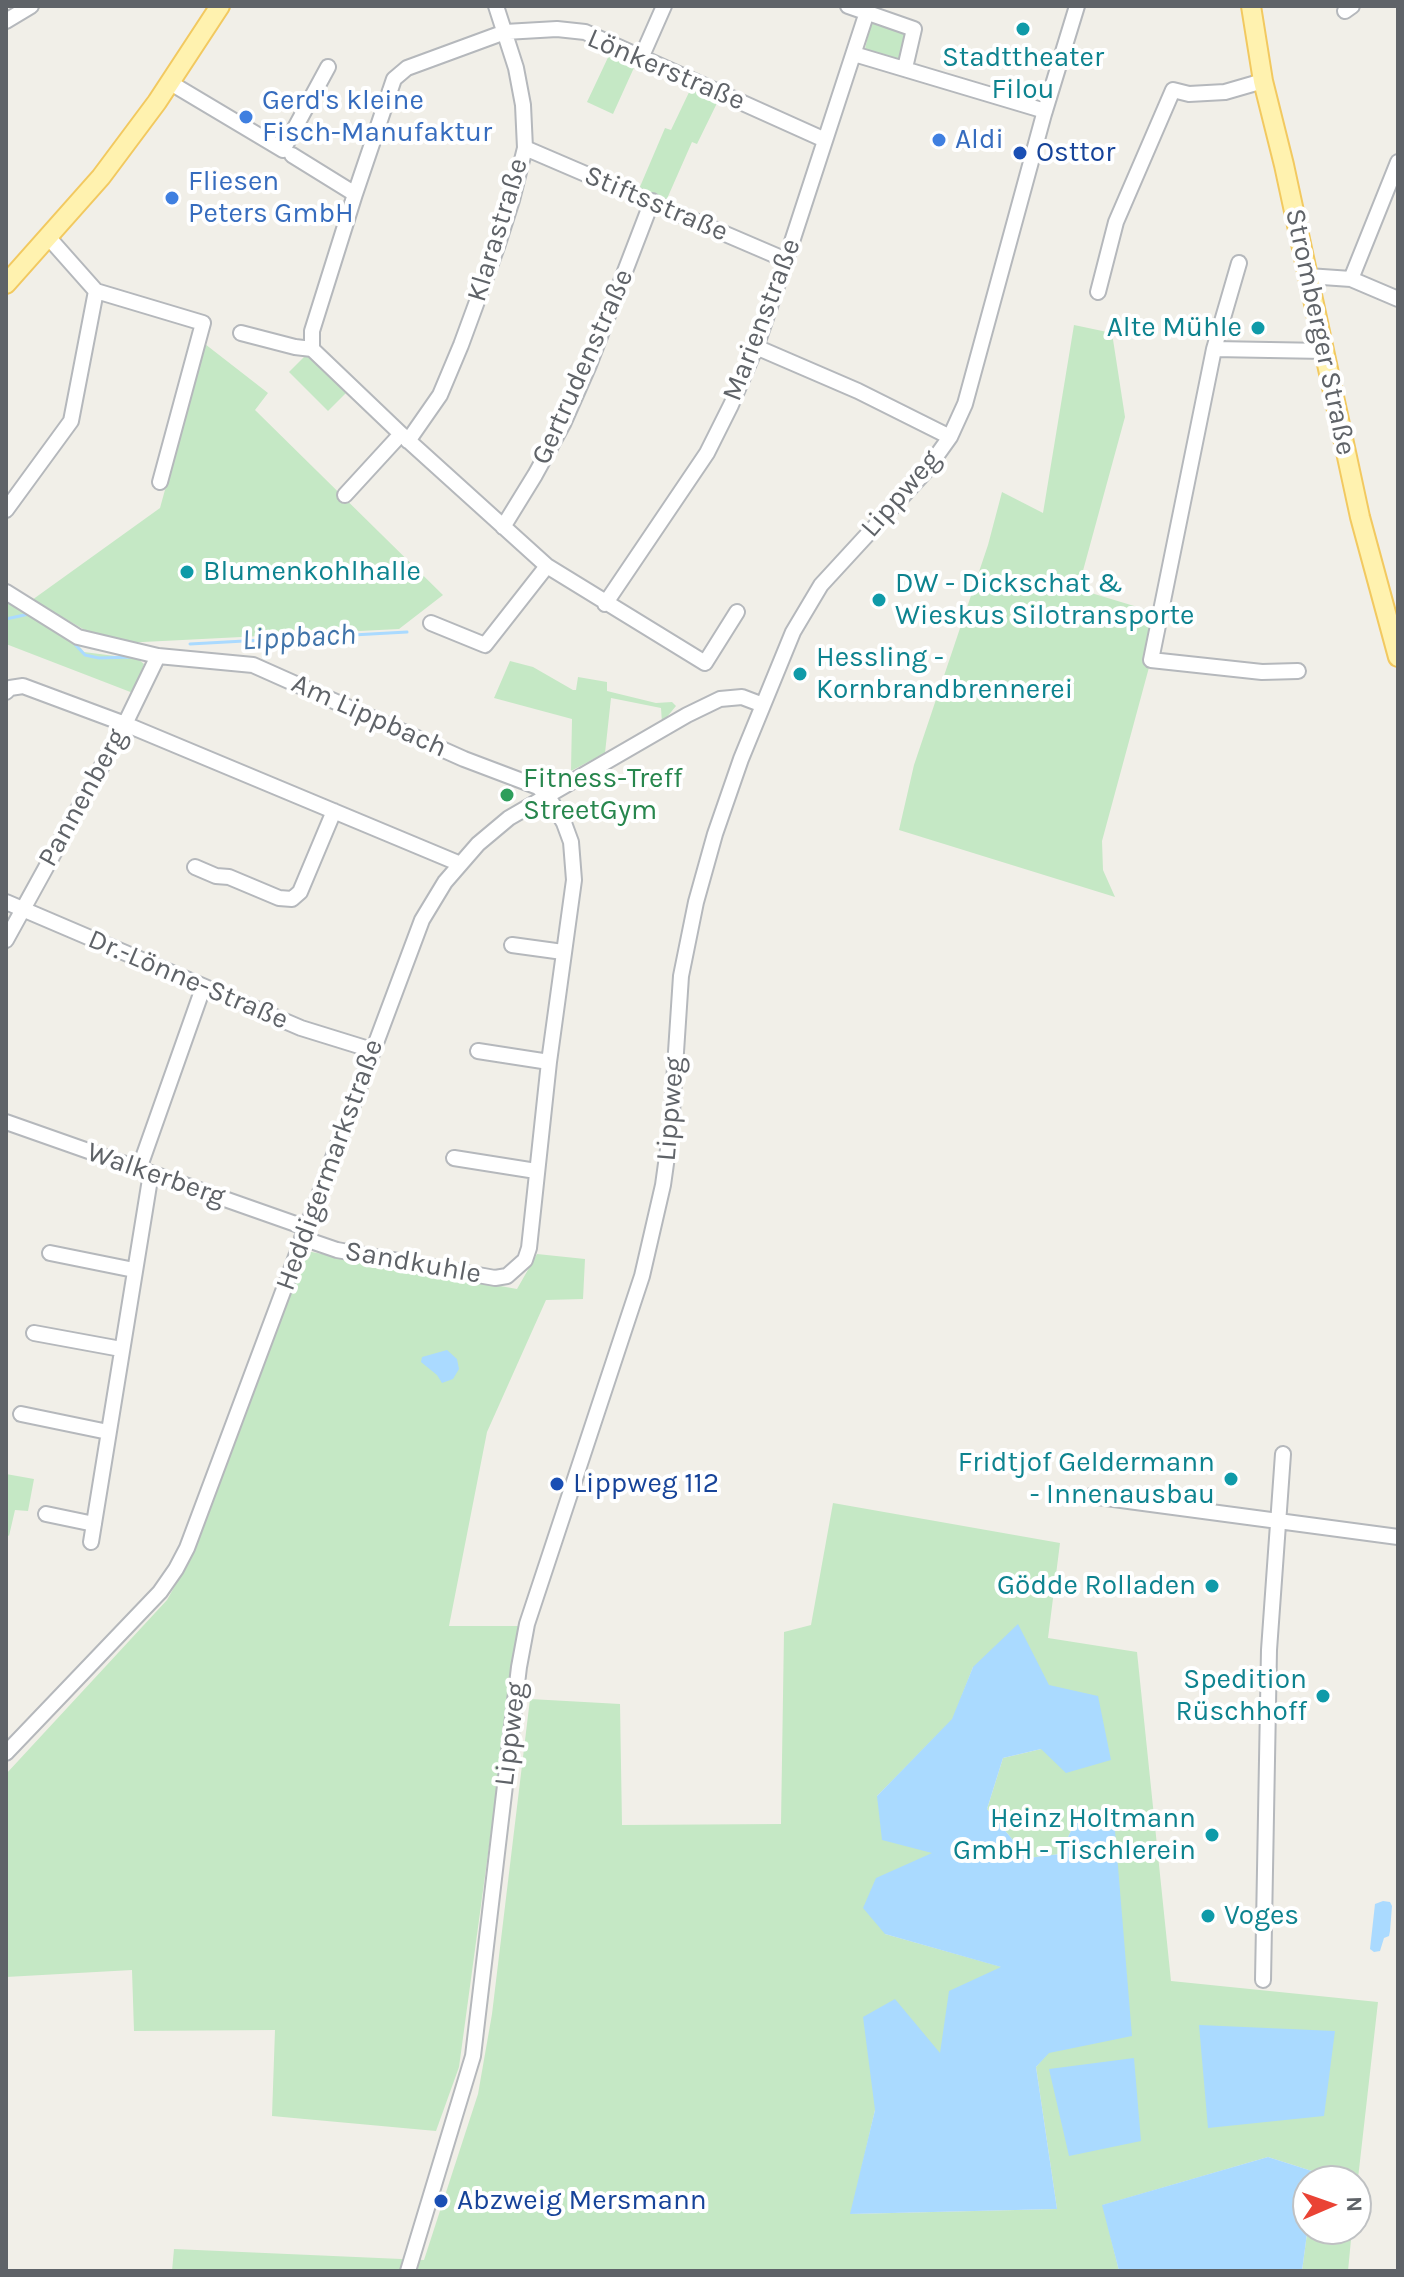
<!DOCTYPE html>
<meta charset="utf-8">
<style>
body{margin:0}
#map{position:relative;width:1404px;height:2277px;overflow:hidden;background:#f1efe8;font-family:Karla,sans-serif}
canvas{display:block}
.frame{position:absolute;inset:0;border:8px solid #5f6368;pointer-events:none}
.north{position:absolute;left:1292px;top:2165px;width:80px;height:80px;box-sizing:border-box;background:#fff;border:2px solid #bfc1c3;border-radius:50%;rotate:88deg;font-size:22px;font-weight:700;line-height:32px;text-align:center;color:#5f6368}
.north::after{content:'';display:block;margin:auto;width:28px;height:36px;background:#ea4335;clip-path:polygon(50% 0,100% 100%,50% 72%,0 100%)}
</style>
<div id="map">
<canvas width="1404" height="2277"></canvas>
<div class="frame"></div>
<div class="north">N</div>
</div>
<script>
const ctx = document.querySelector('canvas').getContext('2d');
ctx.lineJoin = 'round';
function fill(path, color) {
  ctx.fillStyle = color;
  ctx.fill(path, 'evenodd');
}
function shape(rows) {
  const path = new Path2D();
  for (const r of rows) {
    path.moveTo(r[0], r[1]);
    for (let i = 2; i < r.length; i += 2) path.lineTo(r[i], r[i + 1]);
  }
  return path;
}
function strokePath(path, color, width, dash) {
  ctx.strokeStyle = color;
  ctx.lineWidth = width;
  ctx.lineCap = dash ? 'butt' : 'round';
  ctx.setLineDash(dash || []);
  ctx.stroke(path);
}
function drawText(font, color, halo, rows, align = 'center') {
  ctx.font = font + ' Karla,sans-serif';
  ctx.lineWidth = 8;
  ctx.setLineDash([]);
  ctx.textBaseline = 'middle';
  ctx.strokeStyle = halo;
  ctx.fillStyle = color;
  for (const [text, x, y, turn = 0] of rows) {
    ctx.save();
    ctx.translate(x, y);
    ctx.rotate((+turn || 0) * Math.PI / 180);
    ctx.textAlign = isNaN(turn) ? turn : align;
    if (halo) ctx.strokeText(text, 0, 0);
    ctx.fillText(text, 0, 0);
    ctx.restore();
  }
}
fill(shape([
 [875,21,907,32,905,53,898,60,865,49,870,27],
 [612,49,637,61,613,114,587,102],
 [692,86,719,99,697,144,692,142,666,201,639,189,665,128,671,130],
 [1074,325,1112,333,1125,417,1078,589,1154,612,1151,660,1102,841,1103,870,1115,897,899,830,914,765,988,545,1002,492,1043,513],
 [205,344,268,393,255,410,443,595,399,629,123,643,99,638,32,600,160,508],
 [309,352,348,391,328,411,289,372],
 [6,598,75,641,84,652,138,659,144,664,133,693,6,644],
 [510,661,533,667,573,690,576,690,578,677,607,682,607,691,656,703,672,702,676,706,662,723,661,708,611,698,605,753,571,771,572,719,494,698],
 [306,1251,517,1289,537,1254,585,1259,583,1299,546,1300,487,1432,449,1626,519,1626,459,2067,436,2131,272,2116,275,2030,134,2031,132,1970,6,1977,6,1774,167,1600,187,1564],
 [6,1474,34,1479,28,1511,15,1510,9,1536,6,1534],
 [833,1503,1060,1543,1048,1638,1137,1652,1171,1981,1378,2002,1356,2196,1356,2181,1314,2181,1315,2172,1268,2157,1103,2205,1119,2271,172,2271,174,2249,424,2260,478,2094,492,2014,530,1699,620,1704,622,1825,781,1824,784,1632,811,1625],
 [973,1667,1049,1685,1041,1749,1003,1758,987,1809,1028,1858,1060,1854,1078,1816,1048,2053,1036,2067,1057,2209,851,2214,875,2110,941,2054,1002,1967,885,1934,934,1853,877,1796,953,1719],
 [1308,2226,1308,2229,1352,2229,1348,2271,1302,2271]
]), '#c5e8c5');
fill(shape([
 [447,1350,457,1359,459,1369,453,1379,442,1383,437,1375,421,1362,422,1357],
 [1018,1624,1049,1685,1098,1696,1111,1760,1066,1773,1041,1749,1003,1758,987,1809,1028,1858,1060,1854,1078,1816,1113,1806,1132,2036,1049,2053,1036,2067,1057,2209,850,2214,875,2110,863,2017,895,1999,940,2053,949,1991,1001,1967,885,1934,863,1908,876,1878,932,1853,882,1840,877,1796,952,1719,973,1667],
 [1383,1901,1390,1902,1392,1906,1390,1931,1389,1936,1384,1938,1380,1951,1374,1952,1370,1949,1375,1904],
 [1199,2025,1335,2031,1324,2116,1208,2128],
 [1134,2058,1141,2141,1069,2156,1049,2069],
 [1268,2157,1315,2172,1314,2181,1308,2181,1308,2226,1302,2271,1119,2271,1102,2205]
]), '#aadaff');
strokePath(shape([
 [6,619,29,614],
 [70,639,85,655,99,658,134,657],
 [190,644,407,632]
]), '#aadaff', 3);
const minor = shape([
 [848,6,914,29,905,68],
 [1345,11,1352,6],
 [6,21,31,6],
 [854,54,1045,111],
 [642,56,664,6],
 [169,82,283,150,328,67],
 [525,148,786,260],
 [292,155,355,194],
 [1239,263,1214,349,1151,660,1262,672,1298,671],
 [1308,276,1351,279,1398,299],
 [1351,279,1398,162],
 [96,291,203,323,160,482],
 [1098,292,1116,222,1173,90,1189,94,1225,92,1263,81],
 [241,333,295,347,312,349,401,434,547,566,705,663,737,612],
 [756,347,858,391,950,437],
 [312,349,312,331,355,194,394,79,407,68,505,32,557,29,585,32,825,140],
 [1214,349,1325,351],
 [408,441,440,395,461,345,497,247,512,200,525,148,523,105,516,68,496,6],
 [345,495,401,434],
 [6,510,71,421,96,291,49,238],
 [503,527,535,475,563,424,589,365,652,201],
 [6,592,78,637,158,656,253,665,464,759,538,787,548,796,564,823,571,842,574,880,549,1062,529,1248,525,1260,507,1276,495,1278,337,1250,302,1238],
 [605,604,707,453,731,405,756,347,786,260,867,12],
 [431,623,485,645,547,566],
 [6,692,10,688,23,686,125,724,458,863],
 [195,867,216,876,229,877,279,898,292,899,300,892,334,811],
 [6,902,301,1028,372,1050],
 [6,940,125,724,158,656],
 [512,945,563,952],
 [478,1051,549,1062],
 [6,1122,307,1228],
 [454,1158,536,1171],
 [139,1169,203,988],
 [50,1253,134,1270],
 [34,1333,121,1349],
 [21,1414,108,1432],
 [1091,1496,1398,1537],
 [46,1514,94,1524],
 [91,1542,151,1173],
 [6,1753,160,1592,176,1569,187,1548,422,920,445,882,478,844,509,818,687,715,720,699,742,697,763,705],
 [1263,1980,1269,1650,1283,1454],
 [408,2271,473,2056,519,1667,527,1624,642,1276,663,1185,671,1128,681,976,696,902,715,834,741,759,793,632,821,585,925,472,950,437,965,404,1044,114,1077,6]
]);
const major = shape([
 [1251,6,1263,81,1284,165,1360,517,1398,657],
 [6,284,101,177,157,102,220,6]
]);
strokePath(minor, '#b5b8bc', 18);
strokePath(major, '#f2c960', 22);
strokePath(minor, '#fff', 14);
strokePath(major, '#fff2af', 18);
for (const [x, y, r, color] of [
 [1023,29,8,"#0f9aa8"],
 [246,117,8,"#3f7fe0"],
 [939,140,8,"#3f7fe0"],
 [1020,153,8,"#1a4fb4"],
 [172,198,8,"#3f7fe0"],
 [1258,328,8,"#0f9aa8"],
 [187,572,8,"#0f9aa8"],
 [879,600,8,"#0f9aa8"],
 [800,674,8,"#0f9aa8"],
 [507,795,8,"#2e9e5b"],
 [1231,1479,8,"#0f9aa8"],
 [557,1484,8,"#1a4fb4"],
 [1212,1586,8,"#0f9aa8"],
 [1323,1696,8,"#0f9aa8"],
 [1212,1835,8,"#0f9aa8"],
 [1208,1916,8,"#0f9aa8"],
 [441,2201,8,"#1a4fb4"]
]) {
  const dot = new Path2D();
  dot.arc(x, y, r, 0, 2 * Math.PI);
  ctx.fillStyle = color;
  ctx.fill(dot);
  strokePath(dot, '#fff', 3);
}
drawText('28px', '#0d838f', '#fff', [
 ["Stadttheater",1023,58,"center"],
 ["Filou",1023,90,"center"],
 ["Alte Mühle",1242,328],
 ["Blumenkohlhalle",203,572,"left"],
 ["DW - Dickschat &",895,584,"left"],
 ["Wieskus Silotransporte",895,616,"left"],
 ["Hessling -",816,658,"left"],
 ["Kornbrandbrennerei",816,690,"left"],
 ["Fridtjof Geldermann",1215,1463],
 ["- Innenausbau",1215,1495],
 ["Gödde Rolladen",1196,1586],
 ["Spedition",1307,1680],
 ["Rüschhoff",1307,1712],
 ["Heinz Holtmann",1196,1819],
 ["GmbH - Tischlerein",1196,1851],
 ["Voges",1224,1916,"left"]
], 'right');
drawText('28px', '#5f6368', '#fff', [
 ["Lönkerstraße",666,70,23],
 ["Stiftsstraße",656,204,23],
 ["Klarastraße",498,230,-73],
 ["Marienstraße",762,320,-69],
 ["Stromberger Straße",1320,332,78],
 ["Gertrudenstraße",583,367,-66],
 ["Lippweg",901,494,-49],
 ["Am Lippbach",369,716,24],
 ["Pannenberg",83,798,-61],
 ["Dr.-Lönne-Straße",188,980,23],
 ["Lippweg",671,1109,-85],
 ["Heddigermarkstraße",330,1165,-70],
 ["Walkerberg",156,1175,19],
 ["Sandkuhle",413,1263,10],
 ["Lippweg",511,1734,-83]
]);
drawText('28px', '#366cbe', '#fff', [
 ["Gerd's kleine",262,101],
 ["Fisch-Manufaktur",262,133],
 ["Aldi",955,140],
 ["Fliesen",188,182],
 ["Peters GmbH",188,214]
], 'left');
drawText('28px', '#164399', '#fff', [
 ["Osttor",1036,153],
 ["Lippweg 112",573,1484],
 ["Abzweig Mersmann",457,2201]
], 'left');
drawText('28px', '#27864d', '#fff', [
 ["Fitness-Treff",523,779],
 ["StreetGym",523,811]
], 'left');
drawText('italic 30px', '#4174aa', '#fff', [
 ["Lippbach",299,638,-3]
]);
</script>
